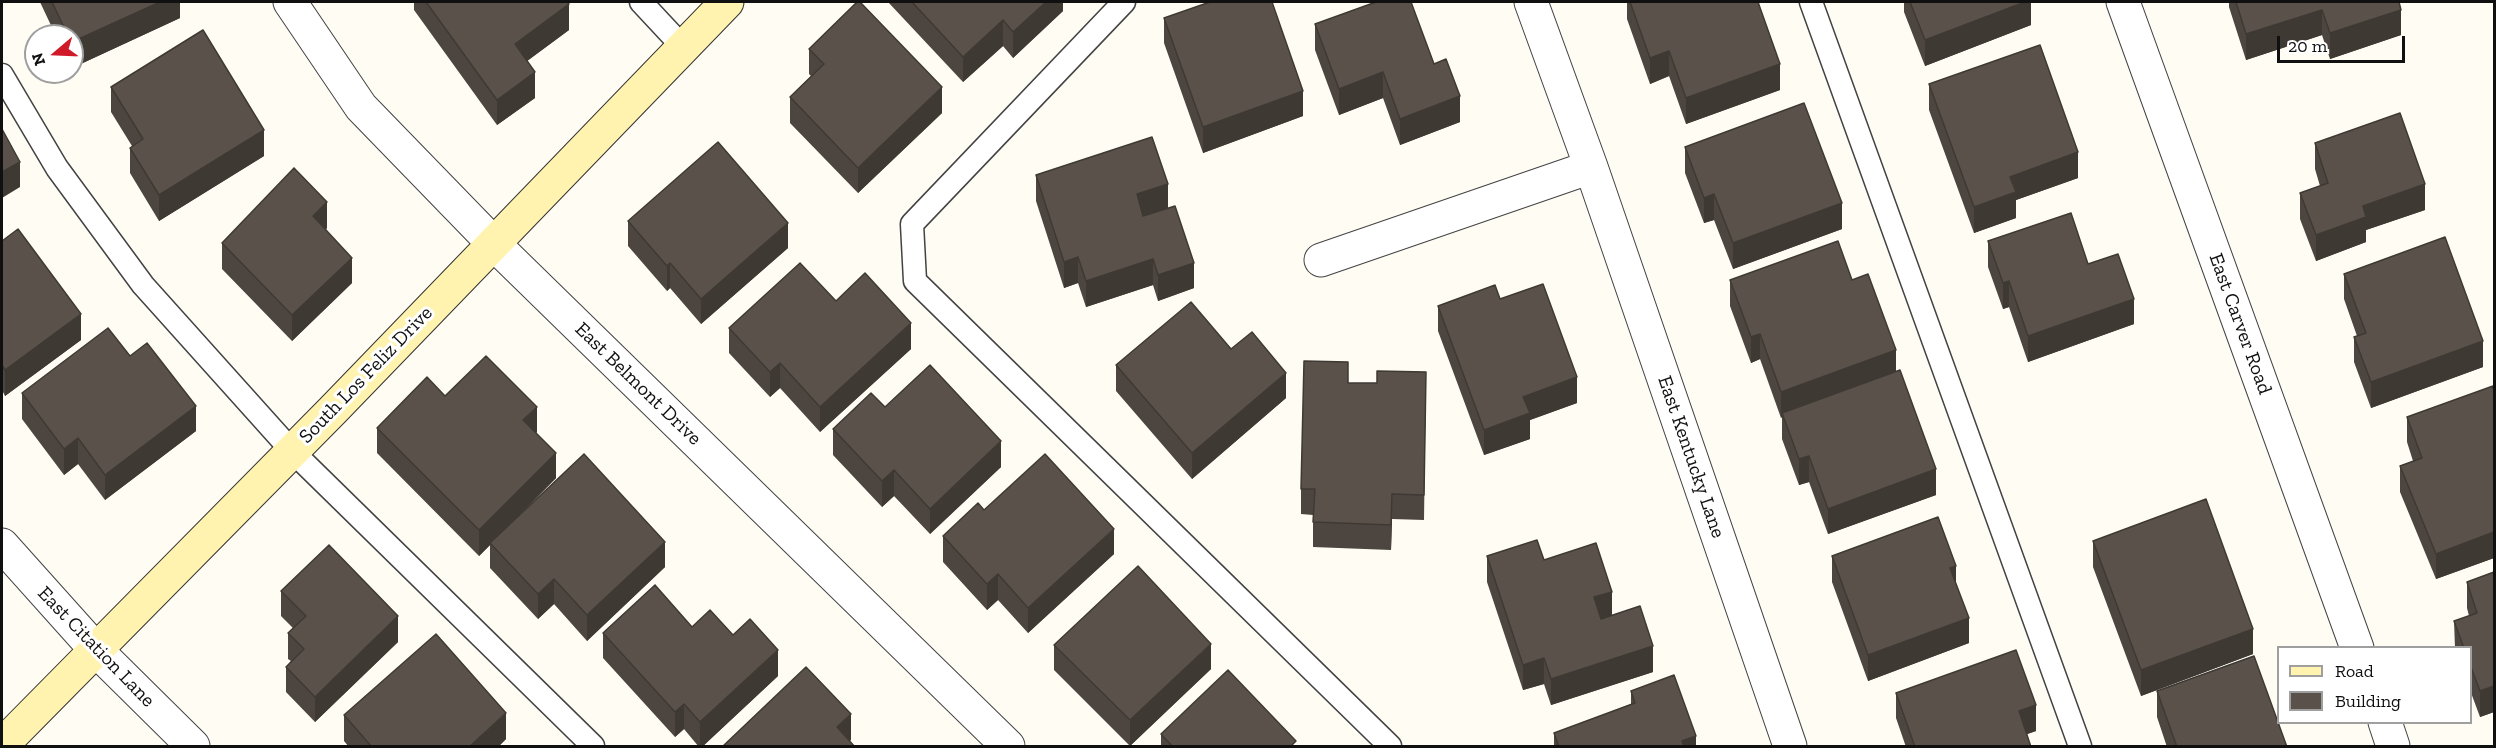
<!DOCTYPE html>
<style>
body{margin:0}
#map{position:relative;width:2496px;height:748px;overflow:hidden;background:#fffcf4;font-family:"Zilla Slab",serif}
canvas{display:block}
.frame{position:absolute;inset:0;border:3px solid #101010;pointer-events:none}
.legend{position:absolute;left:2277px;top:646px;width:195px;height:78px;box-sizing:border-box;background:#fff;border:2px solid #9f9f9f;margin:0;padding:8px 10px;list-style:none;font-size:18px;color:#101010}
.legend li{display:flex;align-items:center;gap:12px;height:30px}
.legend b{width:30px;border:2px solid #9f9f9f}
.north{position:absolute;left:24px;top:24px;width:60px;height:60px;box-sizing:border-box;background:#fff;border:2px solid #9f9f9f;border-radius:50%;rotate:251deg;font-size:16px;font-weight:700;line-height:24px;text-align:center;color:#101010}
.north::after{content:'';display:block;margin:auto;width:21px;height:27px;background:#d01929;clip-path:polygon(50% 0,100% 100%,50% 72%,0 100%)}
.scale{position:absolute;left:2277px;top:36px;width:128px;height:27px;box-sizing:border-box;border:3px solid #101010;border-top:0;padding-left:8px;font-size:18px;line-height:21px;white-space:nowrap;color:#101010;-webkit-text-stroke:4px #fff;paint-order:stroke}
</style>
<div id="map">
<canvas width="2496" height="748"></canvas>
<div class="frame"></div>
<ul class="legend">
<li><b style="height:8px;background:#fff3af"></b>Road</li>
<li><b style="height:16px;background:#5a514b"></b>Building</li>
</ul>
<div class="north">N</div>
<div class="scale">20 m</div>
</div>
<script>
const ctx = document.querySelector('canvas').getContext('2d');
ctx.lineJoin = 'round';
function shape(rows) {
  const path = new Path2D();
  for (const r of rows) {
    path.moveTo(r[0], r[1]);
    for (let i = 2; i < r.length; i += 2) path.lineTo(r[i], r[i + 1]);
  }
  return path;
}
function strokePath(path, color, width, dash) {
  ctx.strokeStyle = color;
  ctx.lineWidth = width;
  ctx.lineCap = dash ? 'butt' : 'round';
  ctx.setLineDash(dash || []);
  ctx.stroke(path);
}
function fill(path, color) {
  ctx.fillStyle = color;
  ctx.fill(path, 'evenodd');
}
function drawText(font, color, halo, rows, align = 'center') {
  ctx.font = font + ' "Zilla Slab",serif';
  ctx.lineWidth = 6;
  ctx.setLineDash([]);
  ctx.textBaseline = 'middle';
  ctx.strokeStyle = halo;
  ctx.fillStyle = color;
  for (const [text, x, y, turn = 0] of rows) {
    ctx.save();
    ctx.translate(x, y);
    ctx.rotate((+turn || 0) * Math.PI / 180);
    ctx.textAlign = isNaN(turn) ? turn : align;
    if (halo) ctx.strokeText(text, 0, 0);
    ctx.fillText(text, 0, 0);
    ctx.restore();
  }
}
const lane = shape([
 [641,2,683,47],
 [1124,2,912,224,915,281,1390,746],
 [1811,2,2080,746],
 [2,75,57,168,143,285,292,451,593,746]
]);
const street = shape([
 [290,2,361,107,494,244,1008,746],
 [1531,2,1591,167,1790,746],
 [2123,2,2357,648],
 [1321,260,1591,167],
 [2,545,97,651,193,746],
 [2385,722,2393,746]
]);
const secondary = shape([
 [2,745,333,410,727,2]
]);
strokePath(lane, '#434343', 25);
strokePath(street, '#434343', 35);
strokePath(secondary, '#323232', 35);
strokePath(lane, '#fff', 22);
strokePath(street, '#fff', 33);
strokePath(secondary, '#fff3af', 33);
fill(shape([
 [40,2,180,2,180,18,72,68,72,36,56,36],
 [414,2,567,2,569,30,527,61,535,98,497,125,414,10],
 [888,2,1063,2,1063,11,1013,58,1003,46,963,82],
 [1627,2,1758,2,1780,90,1686,124,1669,76,1650,84,1627,19],
 [1904,2,2031,2,2031,25,1925,66,1904,12],
 [2229,2,2399,2,2401,35,2330,59,2322,35,2246,60,2229,7],
 [1164,18,1303,116,1203,153,1164,43],
 [1315,24,1434,64,1460,122,1400,145,1383,98,1339,115,1315,50],
 [809,49,942,113,858,193,790,123,790,97,811,76,809,74],
 [1929,84,2078,178,2016,200,2016,218,1974,233,1929,110],
 [111,87,264,156,159,221,130,173,130,148,132,146,111,112],
 [2315,143,2425,210,2366,230,2366,242,2316,261,2300,219,2300,193,2320,186,2315,169],
 [1685,147,1842,229,1733,269,1714,220,1704,223,1685,173],
 [1036,175,1168,208,1194,288,1158,301,1153,285,1086,307,1078,283,1064,288,1036,201],
 [628,221,788,248,701,324,670,288,667,291,628,246],
 [327,228,326,229,352,283,292,341,222,269,222,243],
 [2,241,81,340,5,396,2,390],
 [1988,241,2088,264,2134,324,2028,362,2009,307,2003,309,1988,267],
 [2344,274,2483,367,2371,408,2354,362,2354,337,2357,336,2344,299],
 [1730,280,1896,372,1936,495,1828,534,1809,482,1799,485,1782,439,1782,417,1781,418,1760,359,1751,363,1730,306],
 [1500,299,1577,403,1530,420,1530,439,1484,455,1438,331,1438,306],
 [836,301,911,349,820,432,780,388,770,397,729,353,729,328],
 [1231,349,1286,398,1192,479,1116,391,1116,365],
 [130,356,196,431,105,500,78,464,64,475,22,419,22,393],
 [1426,372,1424,520,1392,519,1391,550,1313,547,1313,515,1301,514,1301,489,1348,383,1377,383],
 [2494,391,2494,558,2436,579,2400,492,2400,466,2413,461,2407,442,2407,417],
 [445,396,537,432,536,433,556,478,519,515,665,567,587,641,554,604,538,619,490,568,490,545,479,556,377,453,377,428],
 [885,407,1001,467,930,534,894,496,882,507,833,455,833,429],
 [984,510,1114,554,1028,633,998,600,987,610,943,562,943,536],
 [2093,541,2253,654,2141,696,2093,567],
 [1487,556,1544,560,1612,615,1653,672,1551,705,1544,684,1523,690,1487,582],
 [1832,556,1956,584,1969,643,1868,681,1832,582],
 [2494,572,2494,712,2480,717,2470,690,2470,648,2455,648,2454,621,2469,616,2467,608,2467,582],
 [281,591,398,642,315,722,286,692,286,667,291,661,288,659,288,633,293,628,281,616],
 [692,627,733,635,778,676,702,747,699,747,684,729,675,737,603,658,603,633],
 [1054,645,1211,669,1130,746,1054,670],
 [1631,691,1696,747,1554,747,1554,733,1631,704],
 [2157,691,2287,747,2167,747,2157,717],
 [1896,693,2036,731,2027,734,2031,747,1906,747,1896,718],
 [344,715,506,739,498,747,349,747,344,741],
 [1161,734,1296,747,1161,747]
]), '#4d4640');
fill(shape([
 [160,2,180,2,180,18,72,68,72,42],
 [1046,2,1063,2,1063,11,1013,58,1013,32],
 [2025,2,2031,2,2031,25,1925,66,1925,40],
 [569,4,569,30,515,70,515,44],
 [2322,10,2322,35,2246,60,2246,34],
 [2401,10,2401,35,2330,59,2330,33],
 [1003,20,1003,46,963,82,963,57],
 [1669,51,1669,76,1650,84,1650,58],
 [1780,64,1780,90,1686,124,1686,98],
 [535,72,535,98,497,125,497,100],
 [1383,72,1383,98,1339,115,1339,89],
 [942,87,942,113,858,193,858,168],
 [1303,91,1303,116,1203,153,1203,127],
 [1460,96,1460,122,1400,145,1400,119],
 [264,130,264,156,159,221,159,195],
 [2078,152,2078,178,2016,200,2016,218,1974,233,1974,207,2010,177],
 [20,162,20,187,2,198,2,172],
 [1168,184,1168,210,1137,220,1137,194],
 [2425,184,2425,210,2366,230,2366,242,2316,261,2316,235,2363,206],
 [1714,194,1714,220,1704,223,1704,198],
 [327,202,327,228,313,241,313,216],
 [1842,203,1842,229,1733,269,1733,243],
 [788,223,788,248,701,324,701,299],
 [1078,257,1078,283,1064,288,1064,262],
 [352,258,352,283,292,341,292,315],
 [1153,259,1153,285,1086,307,1086,281],
 [670,263,670,288,667,291,667,266],
 [1194,263,1194,288,1158,301,1158,275],
 [2009,281,2009,307,2003,309,2003,283],
 [2134,299,2134,324,2028,362,2028,336],
 [81,314,81,340,5,396,5,370],
 [911,323,911,349,820,432,820,407],
 [1760,334,1760,359,1751,363,1751,337],
 [2483,341,2483,367,2371,408,2371,382],
 [1896,350,1896,376,1782,413,1782,417,1781,418,1781,392],
 [780,363,780,388,770,397,770,372],
 [1286,373,1286,398,1192,479,1192,453],
 [1577,377,1577,403,1530,420,1530,439,1484,455,1484,430,1523,397],
 [196,406,196,431,105,500,105,475],
 [537,407,537,432,523,445,523,420],
 [78,438,78,464,64,475,64,449],
 [1001,441,1001,467,930,534,930,509],
 [556,453,556,478,491,544,490,543,490,545,479,556,479,530],
 [1809,456,1809,482,1799,485,1799,459],
 [1936,469,1936,495,1828,534,1828,509],
 [894,470,894,496,882,507,882,481],
 [1392,494,1392,519,1391,550,1391,525],
 [1114,529,1114,554,1028,633,1028,608],
 [2494,532,2494,558,2436,579,2436,554],
 [665,542,665,567,587,641,587,615],
 [1956,566,1956,591,1950,568],
 [998,574,998,600,987,610,987,584],
 [554,579,554,604,538,619,538,594],
 [1612,592,1612,617,1594,623,1594,597],
 [398,616,398,642,315,722,315,697],
 [1969,618,1969,643,1868,681,1868,655],
 [2253,629,2253,654,2141,696,2141,670],
 [1211,644,1211,669,1130,746,1130,720],
 [1653,646,1653,672,1551,705,1551,679],
 [778,650,778,676,702,747,700,747,700,722],
 [1544,658,1544,684,1523,690,1523,665],
 [2494,686,2494,712,2480,717,2480,691],
 [684,704,684,729,675,737,675,712],
 [2036,705,2036,731,2019,737,2019,711],
 [506,713,506,739,498,747,469,747],
 [851,714,851,740,844,747,837,727],
 [1696,736,1696,747,1682,747,1682,741]
]), '#3f3934');
const building = shape([
 [52,2,160,2,72,42,72,36,68,36,52,2],
 [426,2,567,2,569,4,515,44,535,72,497,100,426,2],
 [857,2,860,2,942,87,858,168,790,97,824,64,809,49,857,2],
 [912,2,1046,2,1013,32,1003,20,963,57,912,2],
 [1210,2,1272,2,1303,91,1203,127,1164,18,1210,2],
 [1376,2,1411,2,1434,64,1446,59,1460,96,1400,119,1383,72,1339,89,1315,24,1376,2],
 [1630,2,1758,2,1780,64,1686,98,1669,51,1650,58,1630,2],
 [1910,2,2025,2,1925,40,1910,2],
 [2236,2,2399,2,2401,10,2330,33,2322,10,2246,34,2236,2],
 [203,30,264,130,159,195,130,148,143,139,111,87,203,30],
 [2040,45,2078,152,2010,177,2016,192,1974,207,1929,84,2040,45],
 [1804,103,1842,203,1733,243,1714,194,1704,198,1685,147,1804,103],
 [2400,113,2425,184,2363,206,2366,217,2316,235,2300,193,2328,183,2315,143,2400,113],
 [2,129,20,162,2,172,2,129],
 [1152,137,1168,184,1137,194,1143,216,1175,206,1194,263,1158,275,1153,259,1086,281,1078,257,1064,262,1036,175,1152,137],
 [718,142,788,223,701,299,670,263,667,266,628,221,718,142],
 [294,168,327,202,313,216,352,258,292,315,222,243,294,168],
 [2071,213,2088,264,2118,254,2134,299,2028,336,2009,281,2003,283,1988,241,2071,213],
 [18,229,81,314,5,370,2,365,2,241,18,229],
 [2445,237,2483,341,2371,382,2354,337,2366,333,2344,274,2445,237],
 [1838,241,1852,280,1868,274,1896,350,1781,392,1760,334,1751,337,1730,280,1838,241],
 [800,263,836,301,865,273,911,323,820,407,780,363,770,372,729,328,800,263],
 [1543,284,1577,377,1523,397,1530,413,1484,430,1438,306,1495,285,1500,299,1543,284],
 [1191,302,1231,349,1252,332,1286,373,1192,453,1116,365,1191,302],
 [108,328,130,356,147,343,196,406,105,475,78,438,64,449,22,393,108,328],
 [486,356,537,407,523,420,556,453,479,530,377,428,427,377,445,396,486,356],
 [1304,361,1348,362,1348,383,1377,383,1377,371,1426,372,1424,495,1392,494,1391,525,1313,522,1315,489,1301,489,1304,361],
 [930,365,1001,441,930,509,894,470,882,481,833,429,871,393,885,407,930,365],
 [1900,370,1936,469,1828,509,1809,456,1799,459,1782,413,1900,370],
 [2493,386,2494,391,2494,532,2436,554,2400,466,2422,458,2407,417,2493,386],
 [584,454,665,542,587,615,554,579,538,594,490,543,584,454],
 [1045,454,1114,529,1028,608,998,574,987,584,943,536,978,503,984,510,1045,454],
 [2206,499,2253,629,2141,670,2093,541,2206,499],
 [1938,517,1956,566,1950,568,1969,618,1868,655,1832,556,1938,517],
 [1537,540,1544,560,1596,543,1612,592,1594,597,1601,619,1640,606,1653,646,1551,679,1544,658,1523,665,1487,556,1537,540],
 [329,545,398,616,315,697,286,667,304,649,288,633,306,616,281,591,329,545],
 [1138,566,1211,644,1130,720,1054,645,1138,566],
 [2494,572,2494,686,2480,691,2470,665,2470,648,2464,648,2454,621,2477,613,2467,582,2494,572],
 [655,585,692,627,710,610,733,635,750,619,778,650,700,722,684,704,675,712,603,633,655,585],
 [436,634,506,713,469,747,372,747,344,715,436,634],
 [2016,650,2036,705,2019,711,2031,747,1915,747,1896,693,2016,650],
 [2254,656,2287,747,2177,747,2157,691,2254,656],
 [806,667,851,714,837,727,855,747,722,747,806,667],
 [1228,670,1296,741,1290,747,1173,747,1161,734,1228,670],
 [1674,675,1696,736,1682,741,1684,747,1559,747,1554,733,1635,703,1631,691,1674,675]
]);
fill(building, '#5a514b');
strokePath(building, '#3f3934', 1.5);
drawText('20px', '#101010', '#fff', [
 ["East Carver Road",2240,324,70],
 ["South Los Feliz Drive",366,375,-46],
 ["East Belmont Drive",638,384,44],
 ["East Kentucky Lane",1691,457,71],
 ["East Citation Lane",96,647,46]
]);
</script>
